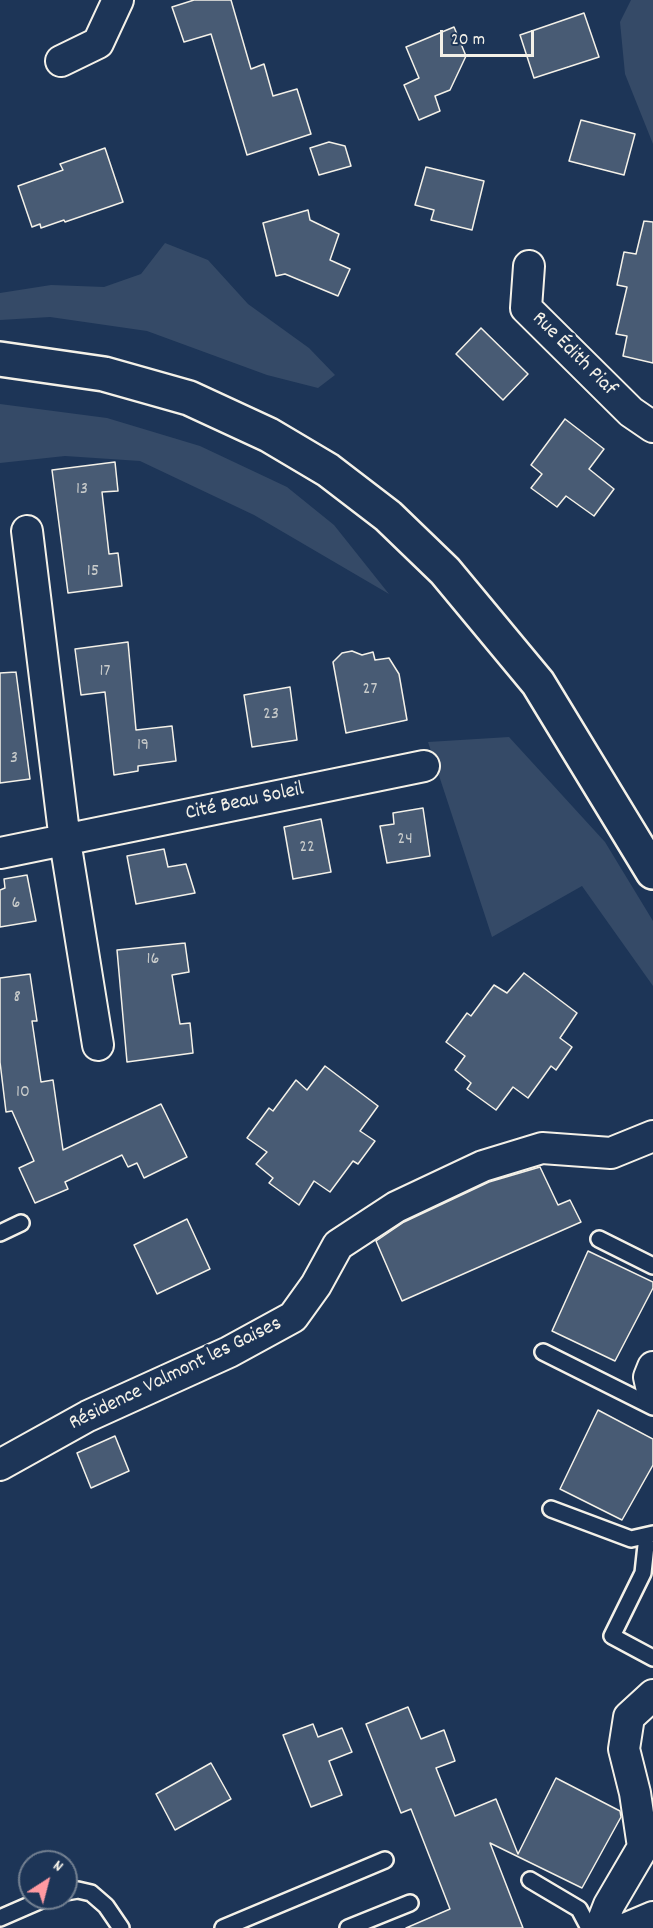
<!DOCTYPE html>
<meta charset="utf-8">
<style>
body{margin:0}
#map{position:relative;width:653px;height:1928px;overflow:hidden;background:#1d3557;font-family:Dekko,sans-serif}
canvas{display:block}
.north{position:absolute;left:18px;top:1850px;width:60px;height:60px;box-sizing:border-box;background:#1d3557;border:2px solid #738091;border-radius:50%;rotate:36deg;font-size:16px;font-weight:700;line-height:24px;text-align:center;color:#f4f1e8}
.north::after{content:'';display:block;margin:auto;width:21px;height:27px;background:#ff9aa2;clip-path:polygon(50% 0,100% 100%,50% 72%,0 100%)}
.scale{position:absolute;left:440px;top:30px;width:94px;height:27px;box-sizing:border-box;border:3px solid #f4f1e8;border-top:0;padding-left:8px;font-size:18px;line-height:21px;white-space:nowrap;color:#f4f1e8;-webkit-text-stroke:4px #1d3557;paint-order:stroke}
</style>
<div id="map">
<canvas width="653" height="1928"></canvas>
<div class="north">N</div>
<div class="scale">20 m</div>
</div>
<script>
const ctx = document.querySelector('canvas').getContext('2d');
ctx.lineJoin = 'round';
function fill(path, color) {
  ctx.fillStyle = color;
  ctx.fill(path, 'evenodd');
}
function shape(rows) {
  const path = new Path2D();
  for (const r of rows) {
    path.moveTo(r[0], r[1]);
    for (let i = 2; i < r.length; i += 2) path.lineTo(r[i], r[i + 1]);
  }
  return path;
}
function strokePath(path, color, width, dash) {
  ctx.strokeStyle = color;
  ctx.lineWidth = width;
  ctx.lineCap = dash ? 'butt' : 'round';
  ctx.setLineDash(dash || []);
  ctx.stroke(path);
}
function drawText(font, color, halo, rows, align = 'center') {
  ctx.font = font + ' Dekko,sans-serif';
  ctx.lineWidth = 6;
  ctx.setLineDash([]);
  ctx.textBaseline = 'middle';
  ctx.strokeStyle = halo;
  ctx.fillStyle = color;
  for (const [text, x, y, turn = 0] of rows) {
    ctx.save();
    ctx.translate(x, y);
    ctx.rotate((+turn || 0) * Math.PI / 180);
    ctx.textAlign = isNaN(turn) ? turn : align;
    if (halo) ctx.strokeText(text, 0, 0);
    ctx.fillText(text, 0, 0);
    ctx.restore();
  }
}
fill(shape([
 [631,0,653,0,653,144,625,74,620,22],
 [165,243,208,260,248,304,309,348,335,375,318,388,267,375,147,331,50,317,0,320,0,293,51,285,104,287,141,274],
 [0,404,107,418,200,446,287,487,334,525,389,594,254,515,140,461,65,456,0,463],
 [509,737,605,842,653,921,653,986,582,886,492,937,428,742]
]), '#354a67');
const building = shape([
 [194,0,231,0,251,69,264,64,273,96,297,89,311,134,247,155,211,34,184,42,172,7,194,0],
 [584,13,599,57,534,78,520,35,584,13],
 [454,27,466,56,450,90,435,96,440,111,419,120,404,85,419,78,406,47,454,27],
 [581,120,635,134,624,175,569,161,581,120],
 [329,142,345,146,351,166,319,175,310,148,329,142],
 [105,148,123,202,65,222,64,220,41,228,40,224,32,227,18,186,63,170,60,164,105,148],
 [426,167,484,181,472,230,431,220,434,210,415,205,426,167],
 [308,210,310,220,339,234,330,260,350,269,338,296,285,274,276,276,263,223,308,210],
 [644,221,653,222,653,363,623,356,627,336,616,334,627,287,617,285,624,252,636,254,644,221],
 [481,328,528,374,503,400,456,354,481,328],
 [565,419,604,449,589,469,614,489,594,516,566,496,557,507,531,488,542,474,531,465,565,419],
 [115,462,118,491,102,492,109,554,118,553,122,586,68,593,52,470,115,462],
 [128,642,136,730,172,726,176,761,138,766,138,771,114,775,105,692,81,695,75,649,128,642],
 [352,651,362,655,373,652,375,660,389,658,399,674,407,720,346,733,333,662,342,653,352,651],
 [16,672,30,779,0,783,0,673,16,672],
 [290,687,297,740,252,747,244,695,290,687],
 [423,808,430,856,387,863,380,826,394,824,393,813,423,808],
 [321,819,331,872,293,879,284,827,321,819],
 [164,849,168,867,186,864,195,893,136,904,127,856,164,849],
 [27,875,36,921,0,927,0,890,5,888,4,879,27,875],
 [185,943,189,972,172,975,180,1024,190,1023,193,1053,127,1062,117,950,185,943],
 [524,973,577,1013,560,1038,572,1047,556,1070,551,1066,528,1098,513,1087,496,1110,467,1089,471,1083,455,1070,465,1056,446,1042,467,1013,471,1016,494,985,507,993,524,973],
 [30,974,37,1021,32,1021,41,1082,53,1080,63,1150,161,1104,187,1157,144,1178,137,1163,128,1167,122,1155,65,1182,68,1189,35,1203,19,1168,34,1161,12,1111,6,1112,0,1062,0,978,30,974],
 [325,1066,378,1106,360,1131,375,1141,358,1164,353,1161,330,1192,314,1181,299,1205,269,1183,273,1178,256,1164,267,1152,247,1138,269,1108,273,1111,296,1080,307,1090,325,1066],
 [540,1167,558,1205,570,1200,581,1222,402,1301,376,1241,404,1222,489,1182,540,1167],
 [187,1219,210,1269,157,1294,134,1245,187,1219],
 [588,1251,653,1282,653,1288,615,1361,552,1331,588,1251],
 [598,1410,653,1439,653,1465,622,1520,560,1489,598,1410],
 [115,1436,129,1471,91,1488,77,1453,115,1436],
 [408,1707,421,1739,444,1730,455,1761,436,1768,455,1816,496,1799,518,1854,556,1778,620,1811,621,1817,582,1888,490,1843,523,1928,406,1928,450,1909,411,1809,401,1813,366,1724,408,1707],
 [313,1724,318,1737,342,1728,352,1752,329,1761,342,1795,311,1807,283,1735,313,1724],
 [211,1763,231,1799,175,1830,156,1794,211,1763]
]);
fill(building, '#485b74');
strokePath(building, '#f4f1e8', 1.5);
const lane = shape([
 [0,1233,21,1223],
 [599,1239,653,1266],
 [543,1352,653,1407],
 [551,1509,631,1539,653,1534],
 [647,1536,643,1573,612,1636,653,1658],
 [530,1880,579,1909,589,1928],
 [66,1892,78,1890,91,1893,106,1906,121,1928],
 [0,1918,46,1898],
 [223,1928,385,1860],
 [348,1928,410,1903]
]);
const street = shape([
 [61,61,98,43,118,0],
 [529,266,526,308,631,412,653,427],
 [27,531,65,841,98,1045],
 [0,853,424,766],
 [653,1367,649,1377,653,1395],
 [0,1465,88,1416,229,1352,293,1317,316,1285,338,1245,396,1207,483,1166,542,1148,611,1153,653,1136],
 [600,1928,609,1905,643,1847,635,1793,624,1749,629,1717,653,1695],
 [627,1928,653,1917]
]);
const secondary = shape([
 [0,359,104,374,189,398,269,435,328,470,388,516,445,571,538,683,653,872]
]);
strokePath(lane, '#f4f1e8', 20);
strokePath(street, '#f4f1e8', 34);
strokePath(secondary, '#f4f1e8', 38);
strokePath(lane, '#1d3557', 15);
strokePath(street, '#1d3557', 30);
strokePath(secondary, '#1d3557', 33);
drawText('18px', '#c9cccb', null, [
 ["13",82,491],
 ["15",93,573],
 ["17",105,673],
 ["27",370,691],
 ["23",271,716],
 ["19",143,747],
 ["3",14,760],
 ["24",405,841],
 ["22",307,849],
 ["6",16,905],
 ["16",153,961],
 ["8",17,999],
 ["10",23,1094]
]);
drawText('21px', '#f4f1e8', '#1d3557', [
 ["Rue Édith Piaf",573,355,45],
 ["Cité Beau Soleil",245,803,-12],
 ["Résidence Valmont les Gaises",176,1375,-26]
]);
</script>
